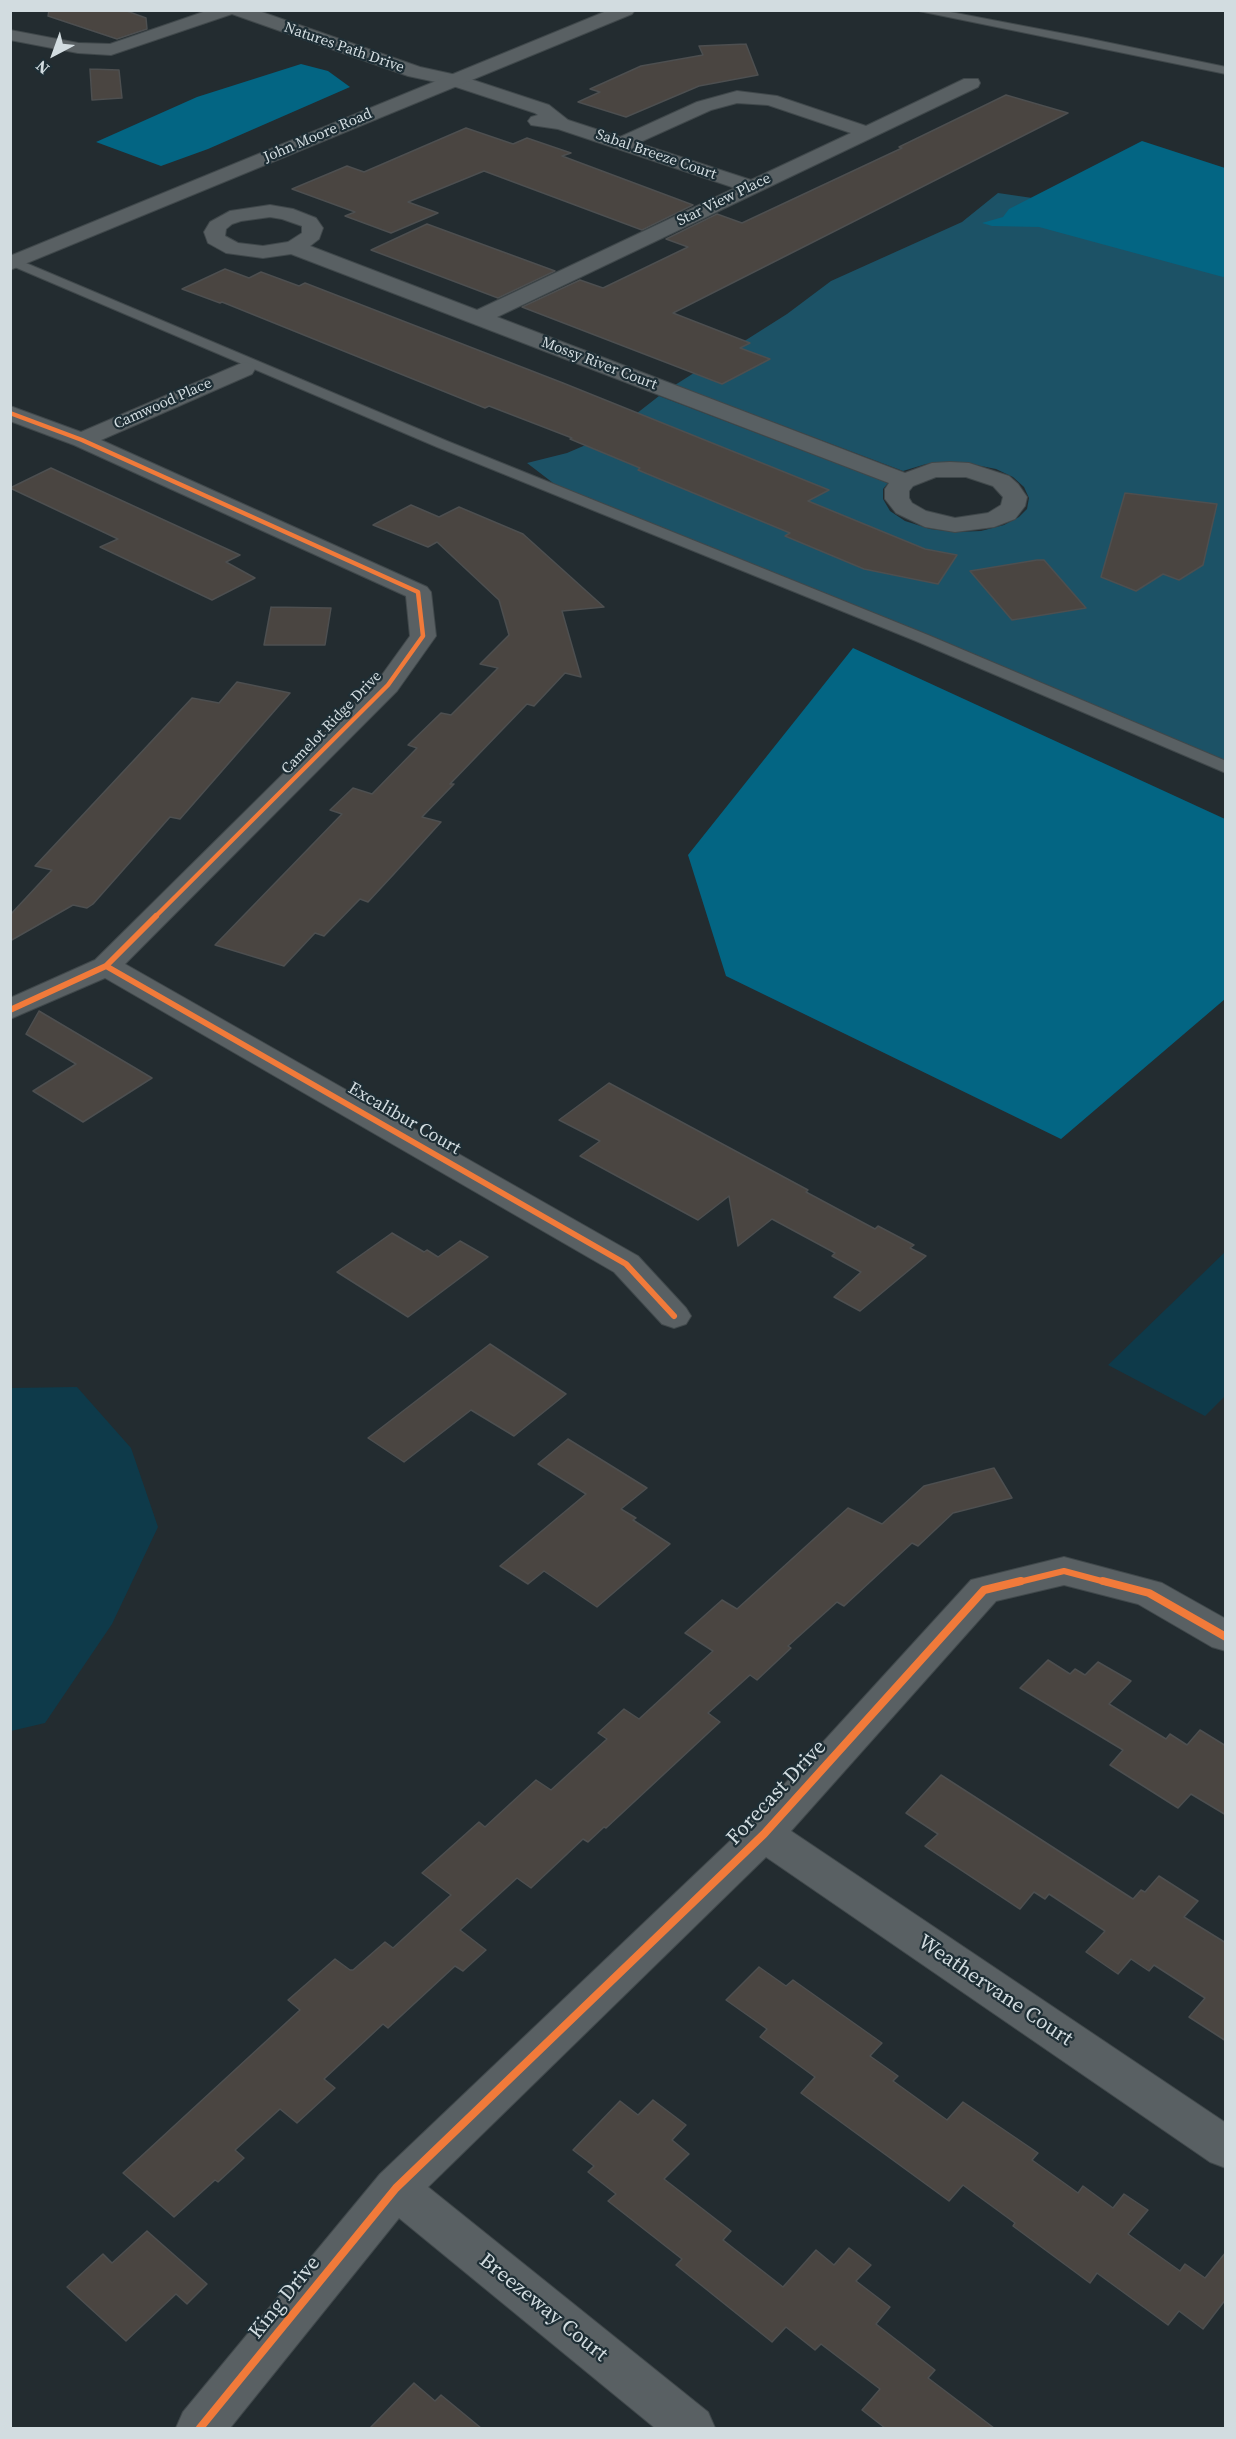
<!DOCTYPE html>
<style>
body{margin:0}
#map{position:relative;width:1236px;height:2439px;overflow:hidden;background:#232c30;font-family:"Source Serif 4",serif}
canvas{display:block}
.frame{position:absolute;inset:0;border:12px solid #d2dce0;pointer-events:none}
.north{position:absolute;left:24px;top:24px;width:60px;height:60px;-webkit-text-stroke:4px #1e2e35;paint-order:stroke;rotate:221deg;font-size:16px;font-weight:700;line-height:24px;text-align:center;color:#d2dce0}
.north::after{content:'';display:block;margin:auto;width:21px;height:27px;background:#d2dce0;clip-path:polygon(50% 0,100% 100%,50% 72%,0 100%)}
</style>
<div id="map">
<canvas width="1236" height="2439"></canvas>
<div class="frame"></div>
<div class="north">N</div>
</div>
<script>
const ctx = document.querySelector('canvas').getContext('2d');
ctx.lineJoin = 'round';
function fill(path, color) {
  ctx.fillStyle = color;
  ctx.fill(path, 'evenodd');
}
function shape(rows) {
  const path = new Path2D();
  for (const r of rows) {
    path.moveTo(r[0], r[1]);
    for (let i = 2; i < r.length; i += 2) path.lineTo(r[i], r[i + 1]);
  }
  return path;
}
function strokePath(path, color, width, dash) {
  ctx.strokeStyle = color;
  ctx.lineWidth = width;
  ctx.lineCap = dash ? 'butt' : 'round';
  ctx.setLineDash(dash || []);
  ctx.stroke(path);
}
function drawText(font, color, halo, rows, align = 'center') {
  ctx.font = font + ' "Source Serif 4",serif';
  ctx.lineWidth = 4.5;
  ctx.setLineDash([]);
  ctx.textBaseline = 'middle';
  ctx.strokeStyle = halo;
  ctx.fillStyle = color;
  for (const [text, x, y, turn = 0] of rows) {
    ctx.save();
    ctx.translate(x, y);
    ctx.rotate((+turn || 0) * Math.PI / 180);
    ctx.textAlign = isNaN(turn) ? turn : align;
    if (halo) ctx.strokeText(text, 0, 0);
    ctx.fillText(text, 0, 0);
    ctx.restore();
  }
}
fill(shape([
 [1225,1252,1225,1396,1205,1416,1108,1365],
 [77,1387,131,1448,158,1527,112,1624,45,1723,11,1731,11,1388]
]), '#0e3a4a');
fill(shape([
 [998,193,1128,212,1225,235,1225,761,557,486,527,463,567,453,609,435,659,396,888,483,883,489,883,499,890,511,905,521,930,529,956,532,981,531,1004,525,1019,517,1027,509,1029,498,1024,487,1013,477,996,469,971,464,949,462,926,464,903,471,675,385,787,314,831,281,962,222]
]), '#1c5266');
fill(shape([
 [301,64,328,71,350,87,208,149,161,166,96,142,197,97],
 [1142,141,1225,168,1226,276,1223,277,1039,227,992,226,982,223,1003,217,1009,209],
 [853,648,1225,819,1225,999,1061,1139,726,976,688,855]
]), '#036583');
const building = shape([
 [49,10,124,10,146,18,147,29,117,39,48,16,49,10],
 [746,44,758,75,699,86,626,117,578,102,600,92,590,89,641,66,703,55,699,46,746,44],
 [90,69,119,70,122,98,92,100,90,69],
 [1006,95,1068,113,673,313,750,343,740,348,770,359,722,384,522,307,580,280,603,288,688,247,666,239,717,214,742,223,902,148,899,147,1006,95],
 [466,128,513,144,527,138,571,153,562,156,693,205,642,230,484,171,408,202,438,213,391,233,345,216,355,212,292,189,347,166,364,172,466,128],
 [427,224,555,271,498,298,371,250,427,224],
 [225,269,249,278,261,272,299,286,305,283,563,383,829,490,808,501,925,549,957,555,938,584,864,569,785,536,790,533,638,470,640,468,570,439,572,438,489,406,485,408,222,302,220,303,182,289,225,269],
 [51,468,240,555,226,562,255,578,212,600,100,547,118,539,10,488,51,468],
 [1125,493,1217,504,1203,565,1179,580,1163,574,1136,591,1101,577,1125,493],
 [411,505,439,517,459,507,523,534,604,607,562,611,581,677,565,673,534,706,527,704,450,784,454,784,422,817,441,822,393,875,368,902,360,899,324,936,315,933,284,966,215,945,342,814,330,810,353,788,372,794,417,748,408,745,441,713,451,715,498,668,480,664,509,635,499,600,437,542,428,547,373,525,411,505],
 [1037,560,1044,560,1086,608,1012,620,970,571,1037,560],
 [271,607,331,608,325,645,264,645,271,607],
 [237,682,290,693,180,819,170,817,93,904,87,908,73,905,10,941,10,915,52,870,35,866,192,698,219,703,237,682],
 [39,1011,152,1078,83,1122,33,1091,76,1064,26,1034,39,1011],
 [609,1083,808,1190,806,1192,875,1229,878,1226,914,1245,910,1248,926,1256,860,1311,834,1297,861,1272,832,1256,835,1253,772,1219,738,1246,729,1196,698,1220,580,1156,600,1141,559,1120,609,1083],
 [392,1233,424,1252,427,1250,438,1257,460,1241,488,1257,408,1317,337,1272,392,1233],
 [490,1344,566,1394,514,1436,471,1410,404,1462,368,1438,490,1344],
 [568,1439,647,1488,621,1509,636,1518,633,1520,670,1544,597,1607,544,1571,528,1584,500,1566,586,1494,538,1464,568,1439],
 [994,1468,1012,1498,953,1513,918,1546,912,1543,844,1606,837,1602,788,1646,791,1648,757,1680,750,1675,708,1713,720,1722,606,1828,604,1827,588,1842,583,1839,531,1888,517,1878,460,1930,486,1950,463,1971,455,1966,388,2028,383,2024,324,2079,335,2088,297,2123,280,2109,235,2150,244,2158,218,2182,215,2180,174,2217,123,2173,300,2010,288,2000,335,1959,350,1970,353,1970,385,1942,393,1948,451,1895,422,1873,479,1822,485,1827,536,1780,551,1790,607,1739,598,1733,624,1709,639,1719,713,1651,685,1633,722,1600,737,1609,848,1508,882,1524,924,1486,994,1468],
 [1048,1660,1070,1674,1075,1669,1085,1675,1098,1662,1131,1681,1109,1704,1166,1739,1170,1734,1187,1745,1200,1730,1226,1746,1226,1815,1191,1794,1178,1808,1110,1765,1123,1750,1020,1688,1048,1660],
 [941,1775,1133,1899,1141,1890,1145,1892,1159,1876,1198,1901,1184,1917,1226,1943,1226,2041,1189,2017,1205,1998,1154,1965,1149,1971,1131,1959,1118,1974,1086,1952,1105,1931,1049,1894,1045,1899,1034,1892,1020,1909,925,1846,938,1834,906,1813,941,1775],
 [759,1967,786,1986,793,1980,882,2043,870,2056,898,2076,893,2081,947,2120,963,2102,1038,2153,1032,2160,1078,2193,1083,2186,1113,2208,1124,2194,1148,2210,1128,2234,1180,2271,1185,2264,1205,2278,1226,2252,1226,2299,1203,2329,1179,2311,1168,2325,1097,2273,1090,2283,1013,2226,1015,2223,963,2185,949,2201,801,2093,815,2077,760,2037,767,2029,726,2000,759,1967],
 [653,2100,686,2125,672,2140,689,2154,664,2179,731,2231,723,2240,783,2287,816,2250,834,2265,849,2248,871,2265,856,2281,890,2307,876,2324,935,2370,928,2378,994,2428,885,2428,862,2410,880,2389,821,2344,815,2350,786,2327,772,2342,676,2265,682,2259,608,2201,616,2194,588,2172,594,2166,573,2150,620,2101,638,2115,653,2100],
 [147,2231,207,2284,187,2304,176,2294,126,2341,67,2287,103,2254,112,2263,147,2231],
 [414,2383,435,2401,441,2395,481,2428,370,2428,414,2383]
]);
fill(building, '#4a4541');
strokePath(building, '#4d4f50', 1.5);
const lane = shape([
 [914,10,940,10,1086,38,1226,67,1226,74,914,10],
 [14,258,447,441,928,635,1226,761,1226,773,916,641,437,447,10,265,10,259,14,258]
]);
const street = shape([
 [209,10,256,10,420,67,461,76,549,105,568,120,620,137,697,102,737,91,777,96,866,126,964,79,978,79,980,83,978,87,497,317,905,473,932,463,950,462,969,463,1009,476,1018,484,1027,497,1025,506,1015,519,994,527,955,532,925,527,896,513,885,499,885,489,889,483,291,254,263,258,226,253,208,243,204,232,210,222,230,211,270,205,293,209,316,218,323,228,319,239,310,246,477,310,735,188,558,129,531,125,528,121,531,117,538,115,535,113,450,85,408,76,232,14,111,55,78,53,10,40,10,30,78,43,110,44,209,10],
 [737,103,768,105,851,133,751,180,638,143,711,110,737,103],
 [270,217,282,219,302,226,302,233,288,242,263,246,238,243,225,236,226,229,232,224,241,221,270,217],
 [936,477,966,477,993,486,1003,497,1001,505,988,513,955,518,926,511,912,503,909,498,909,491,913,486,936,477],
 [244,362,252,364,255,369,252,374,101,440,427,587,431,592,436,636,397,691,125,964,638,1256,686,1308,691,1316,686,1324,674,1328,662,1324,614,1272,105,978,10,1019,10,998,95,960,379,679,410,636,406,596,74,445,10,421,10,406,81,432,244,362],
 [1064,1557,1162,1583,1226,1619,1226,1651,1212,1647,1138,1604,1064,1585,996,1601,791,1831,1226,2123,1226,2168,1210,2162,766,1857,428,2187,708,2412,715,2428,655,2428,399,2218,230,2428,176,2428,183,2412,380,2174,750,1822,971,1580,1064,1557]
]);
const secondary = shape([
 [609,10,635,10,632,14,10,270,10,256,609,10]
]);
strokePath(lane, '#40484b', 2);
strokePath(street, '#40484b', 2);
strokePath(secondary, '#40484b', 2);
fill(lane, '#596063');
fill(street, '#596063');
fill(secondary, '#596063');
strokePath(shape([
 [10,413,82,440,418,592,423,636,388,685,155,917]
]), '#f17a3a', 4.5);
strokePath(shape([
 [106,966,626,1264,674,1316],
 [10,1010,106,966,156,916],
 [1015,1583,1064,1571,1109,1583]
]), '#f17a3a', 6);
strokePath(shape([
 [1103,1581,1149,1593,1226,1637],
 [200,2428,396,2188,764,1834,984,1590,1021,1581]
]), '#f17a3a', 8);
drawText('15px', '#d2dce0', '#1e2e35', [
 ["Natures Path Drive",344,48,19],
 ["John Moore Road",318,136,-23],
 ["Sabal Breeze Court",656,155,19],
 ["Star View Place",724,200,-26],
 ["Mossy River Court",599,364,21],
 ["Camwood Place",163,404,-24],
 ["Camelot Ridge Drive",332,723,-46]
]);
drawText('18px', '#d2dce0', '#1e2e35', [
 ["Excalibur Court",404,1119,30]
]);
drawText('21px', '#d2dce0', '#1e2e35', [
 ["Forecast Drive",777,1793,-47],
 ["Weathervane Court",995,1991,34],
 ["King Drive",285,2298,-51],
 ["Breezeway Court",543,2308,39]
]);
</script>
